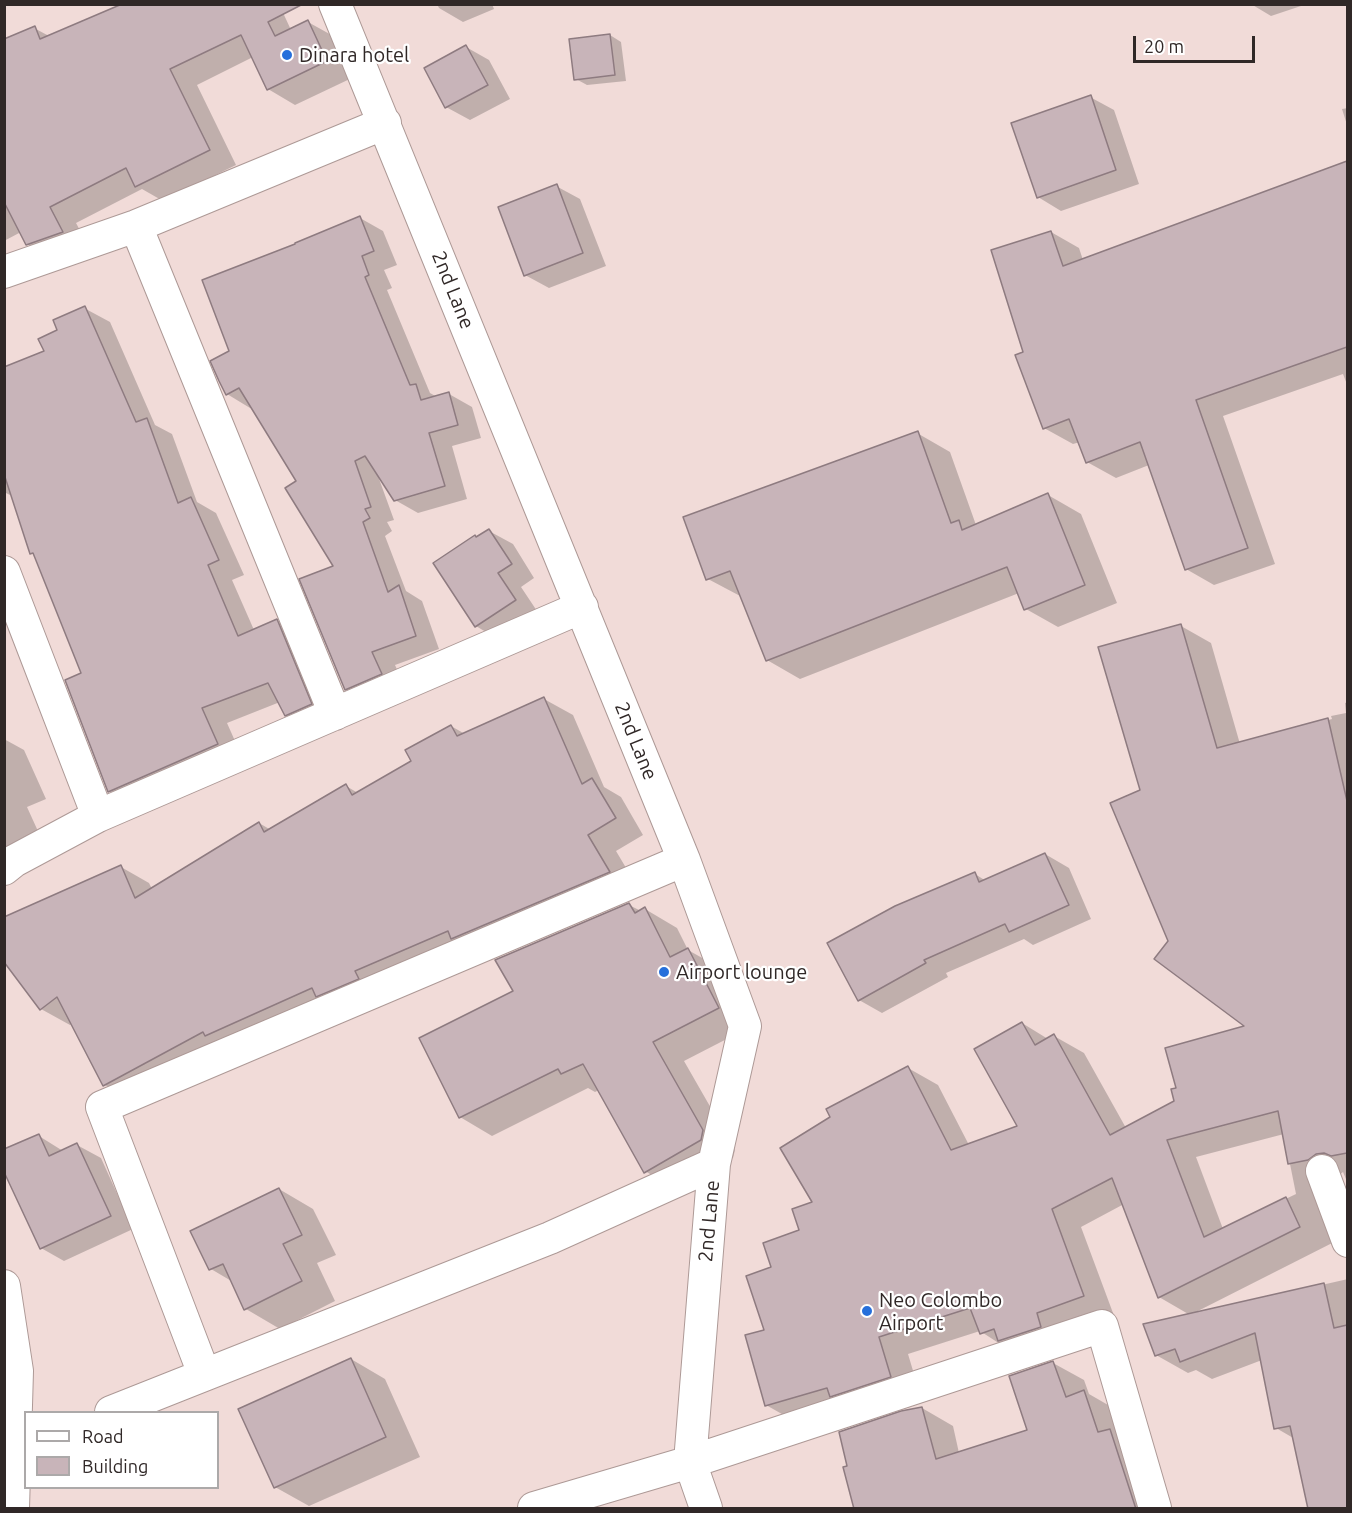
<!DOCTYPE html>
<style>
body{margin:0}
#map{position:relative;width:1352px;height:1513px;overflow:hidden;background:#f1dbd8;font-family:Ubuntu,sans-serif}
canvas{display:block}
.frame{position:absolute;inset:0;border:6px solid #302827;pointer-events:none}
.legend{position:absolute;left:24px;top:1411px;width:195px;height:78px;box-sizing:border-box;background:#fff;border:2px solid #aca9a9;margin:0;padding:8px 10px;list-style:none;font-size:18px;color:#302827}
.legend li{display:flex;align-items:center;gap:12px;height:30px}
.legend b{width:30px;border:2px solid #aca9a9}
.scale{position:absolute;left:1133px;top:36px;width:122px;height:27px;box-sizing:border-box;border:3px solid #302827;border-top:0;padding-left:8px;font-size:18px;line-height:21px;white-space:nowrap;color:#302827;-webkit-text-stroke:4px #fff;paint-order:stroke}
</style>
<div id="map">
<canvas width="1352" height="1513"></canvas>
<div class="frame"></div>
<ul class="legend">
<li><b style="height:8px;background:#fff"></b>Road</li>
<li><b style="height:16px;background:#c8b4b9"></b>Building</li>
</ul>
<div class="scale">20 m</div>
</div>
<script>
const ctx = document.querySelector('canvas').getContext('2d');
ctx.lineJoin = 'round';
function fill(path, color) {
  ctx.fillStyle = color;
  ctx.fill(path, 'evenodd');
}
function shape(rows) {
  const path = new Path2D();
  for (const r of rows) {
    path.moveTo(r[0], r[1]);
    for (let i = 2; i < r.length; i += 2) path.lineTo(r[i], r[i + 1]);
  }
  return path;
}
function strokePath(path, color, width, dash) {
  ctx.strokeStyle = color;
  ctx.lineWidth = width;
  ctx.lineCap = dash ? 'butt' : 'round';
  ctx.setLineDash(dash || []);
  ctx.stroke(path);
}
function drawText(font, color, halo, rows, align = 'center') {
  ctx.font = font + ' Ubuntu,sans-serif';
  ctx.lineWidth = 4.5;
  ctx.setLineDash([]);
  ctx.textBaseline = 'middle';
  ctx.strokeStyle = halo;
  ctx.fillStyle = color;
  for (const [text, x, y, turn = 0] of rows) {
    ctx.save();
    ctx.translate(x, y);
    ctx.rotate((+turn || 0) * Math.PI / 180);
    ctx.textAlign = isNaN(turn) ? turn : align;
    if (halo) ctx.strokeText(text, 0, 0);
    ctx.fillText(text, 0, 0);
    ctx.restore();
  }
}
fill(shape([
 [279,4,291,30,308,22,335,37,354,77,295,105,268,89,253,57,197,85,236,165,163,201,142,189,76,223,89,247,54,260,27,244,21,232,4,241,4,41,34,28,49,36],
 [437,4,492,4,494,9,463,22,439,8],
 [1251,4,1307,4,1271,16],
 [610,35,621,42,626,81,587,85,576,79],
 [466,47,489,60,510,99,470,120,446,107],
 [1090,97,1114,110,1139,184,1061,211,1038,197],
 [1348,108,1348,128,1342,109],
 [1348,163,1348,387,1343,374,1223,416,1275,564,1214,585,1186,569,1149,465,1116,478,1087,462,1080,442,1073,444,1044,428,1025,353,1051,232,1079,248,1083,260],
 [556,186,580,199,606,266,549,288,525,275],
 [360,218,383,231,397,265,384,270,392,288,387,290,430,393,437,397,449,394,472,407,481,438,452,446,467,499,418,513,395,500,378,476,394,520,387,522,392,531,385,536,406,591,422,601,439,649,395,665,405,687,369,702,346,689,336,567,298,481,252,407,250,408,227,394,231,352],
 [84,308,110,322,155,425,172,434,197,502,216,513,244,575,232,580,254,630,277,621,302,635,336,719,312,729,286,715,280,702,227,723,243,759,135,806,109,791,83,674,35,555,31,553,13,494,10,495,4,492,4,369,46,352,59,331],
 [917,433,950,452,976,525,1048,495,1081,514,1117,603,1058,627,1026,609,1019,593,800,679,767,660,742,597,708,579],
 [489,531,513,544,534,578,521,587,539,614,499,640,476,626,477,538],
 [1181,626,1211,643,1240,744,1332,719,1331,716,1346,713,1345,703,1348,702,1348,1184,1343,1172,1338,1176,1348,1235,1190,1315,1159,1297,1124,1204,1081,1227,1113,1313,1011,1351,980,1331,908,1354,920,1394,796,1422,766,1405,766,1331,773,1268,801,1231,815,1203,908,1068,938,1085,969,1145,1019,1127,1022,1023,1048,1039,1054,1036,1084,1053,1126,1128,1176,1102,1178,1089,1247,1027,1169,941,1142,791],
 [1284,1134,1296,1194,1223,1229,1196,1157],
 [544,699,573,715,604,787,621,797,643,835,616,851,638,888,133,1101,105,1085,73,1023,70,1025,41,1009,121,867,149,883,152,889,259,823,271,830,346,786,358,793,413,762,451,726,465,734],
 [4,739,24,750,46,799,27,807,42,840,4,857],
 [1045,854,1069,868,1091,919,1033,945,1024,939,946,973,948,977,882,1013,859,1000,975,874,986,881],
 [629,905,641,911,645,909,677,928,688,950,720,968,750,1027,684,1061,735,1150,733,1158,677,1190,645,1171,599,1090,595,1092,588,1088,492,1136,460,1117,515,992],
 [39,1136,63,1151,77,1145,101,1158,133,1229,64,1261,41,1248],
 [279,1189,313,1209,336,1255,317,1263,335,1301,280,1329,246,1309,233,1282,211,1269],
 [1348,1279,1348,1508,1310,1508,1295,1439,1276,1428,1262,1360,1212,1379,1196,1370,1188,1373,1156,1355,1145,1325],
 [351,1359,385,1379,420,1457,309,1506,275,1487],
 [1053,1363,1084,1380,1089,1394,1115,1409,1160,1508,856,1508,922,1408,953,1426,959,1453,1029,1431]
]), '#0003');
const building = shape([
 [122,4,303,4,268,22,275,36,308,20,327,61,267,90,241,35,170,69,210,150,135,187,126,168,50,207,63,232,26,245,4,202,4,39,35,26,40,39,122,4],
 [610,34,615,75,574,80,569,39,610,34],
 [466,45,488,85,445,108,424,68,466,45],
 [1091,95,1116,170,1037,198,1011,123,1091,95],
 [1347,161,1347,347,1196,400,1248,548,1185,570,1140,442,1086,463,1069,419,1043,429,1015,355,1023,352,991,250,1051,231,1063,266,1347,161],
 [557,184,583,253,524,276,498,207,557,184],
 [360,216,374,251,362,256,369,275,365,277,410,385,416,384,421,400,449,392,458,425,429,433,445,486,394,501,365,456,355,461,371,507,365,509,370,518,363,522,388,592,399,585,416,636,372,652,382,674,345,690,299,579,333,566,285,488,296,481,239,388,226,395,219,381,210,361,229,351,202,280,295,244,295,243,360,216],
 [85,306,136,422,147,418,178,503,191,497,219,560,208,565,238,636,277,619,312,704,285,716,268,683,202,708,218,744,108,792,65,680,81,673,33,553,30,554,4,474,4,367,44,351,38,339,57,330,53,320,85,306],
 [918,431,951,523,959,520,962,530,1048,493,1085,585,1024,610,1007,567,766,661,730,571,706,580,683,517,918,431],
 [489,529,512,564,498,573,516,600,475,627,433,563,475,535,476,537,489,529],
 [1181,624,1217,748,1328,718,1347,801,1347,1153,1331,1156,1324,1153,1316,1154,1308,1160,1288,1164,1278,1111,1167,1140,1204,1237,1286,1197,1300,1227,1158,1298,1112,1178,1052,1209,1084,1296,1037,1313,1041,1327,998,1341,994,1329,980,1334,970,1308,879,1337,891,1377,830,1397,827,1388,765,1406,745,1335,764,1330,746,1276,771,1267,763,1243,799,1230,792,1209,812,1202,780,1148,830,1117,826,1109,908,1066,951,1150,1017,1126,974,1049,1022,1022,1035,1045,1054,1034,1110,1135,1174,1101,1171,1089,1176,1088,1165,1048,1244,1026,1154,959,1168,941,1110,803,1140,790,1098,647,1181,624],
 [544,697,582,784,592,778,616,818,588,835,610,872,451,939,448,931,355,971,359,979,316,997,312,988,205,1036,203,1032,103,1086,57,997,40,1010,4,962,4,917,121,865,135,898,259,822,264,832,346,784,352,795,411,761,405,750,451,725,457,736,544,697],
 [1045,853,1069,905,1009,932,1005,924,924,960,926,963,858,1001,827,943,895,906,975,872,979,882,1045,853],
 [629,903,635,913,645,907,670,957,688,948,719,1008,653,1042,703,1130,701,1140,644,1173,583,1064,561,1074,558,1069,459,1118,419,1038,513,991,495,960,629,903],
 [39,1134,49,1156,77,1143,111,1216,40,1249,4,1172,4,1149,39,1134],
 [279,1188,302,1235,283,1244,302,1281,244,1310,223,1264,209,1270,190,1231,279,1188],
 [1324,1283,1334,1328,1347,1325,1347,1509,1308,1509,1290,1426,1274,1429,1255,1333,1180,1362,1175,1349,1155,1356,1143,1324,1324,1283],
 [351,1358,386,1437,274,1488,238,1409,351,1358],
 [1053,1361,1066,1397,1084,1390,1098,1432,1110,1429,1136,1509,854,1509,843,1467,847,1466,839,1432,901,1411,922,1407,936,1459,1027,1430,1009,1376,1053,1361]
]);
fill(building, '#c8b4b9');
strokePath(building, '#8e7b80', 1.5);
const minor = shape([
 [335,4,684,860,745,1026,714,1164,690,1462,706,1508],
 [136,226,335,714],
 [4,272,136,226,385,123],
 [4,572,98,816,582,607],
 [4,869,14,861,98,816],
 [1322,1171,1348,1241],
 [4,1286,17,1371,13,1508],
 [204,1374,102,1107,684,860],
 [111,1412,550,1238,714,1164],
 [534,1508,690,1462,1102,1326,1155,1508]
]);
strokePath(minor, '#ad9996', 34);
strokePath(minor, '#fff', 32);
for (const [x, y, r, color] of [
 [287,55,6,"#266fdb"],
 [664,972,6,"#266fdb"],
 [867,1311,6,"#266fdb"]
]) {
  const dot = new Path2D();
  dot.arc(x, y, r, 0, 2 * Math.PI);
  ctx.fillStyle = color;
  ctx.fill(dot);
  strokePath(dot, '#fff', 2);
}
drawText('20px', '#302827', '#fff', [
 ["Dinara hotel",299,55],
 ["Airport lounge",676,972],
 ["Neo Colombo",879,1300],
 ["Airport",879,1323]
], 'left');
drawText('20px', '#302827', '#fff', [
 ["2nd Lane",453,290,68],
 ["2nd Lane",636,741,68],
 ["2nd Lane",709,1221,-85]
]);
</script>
